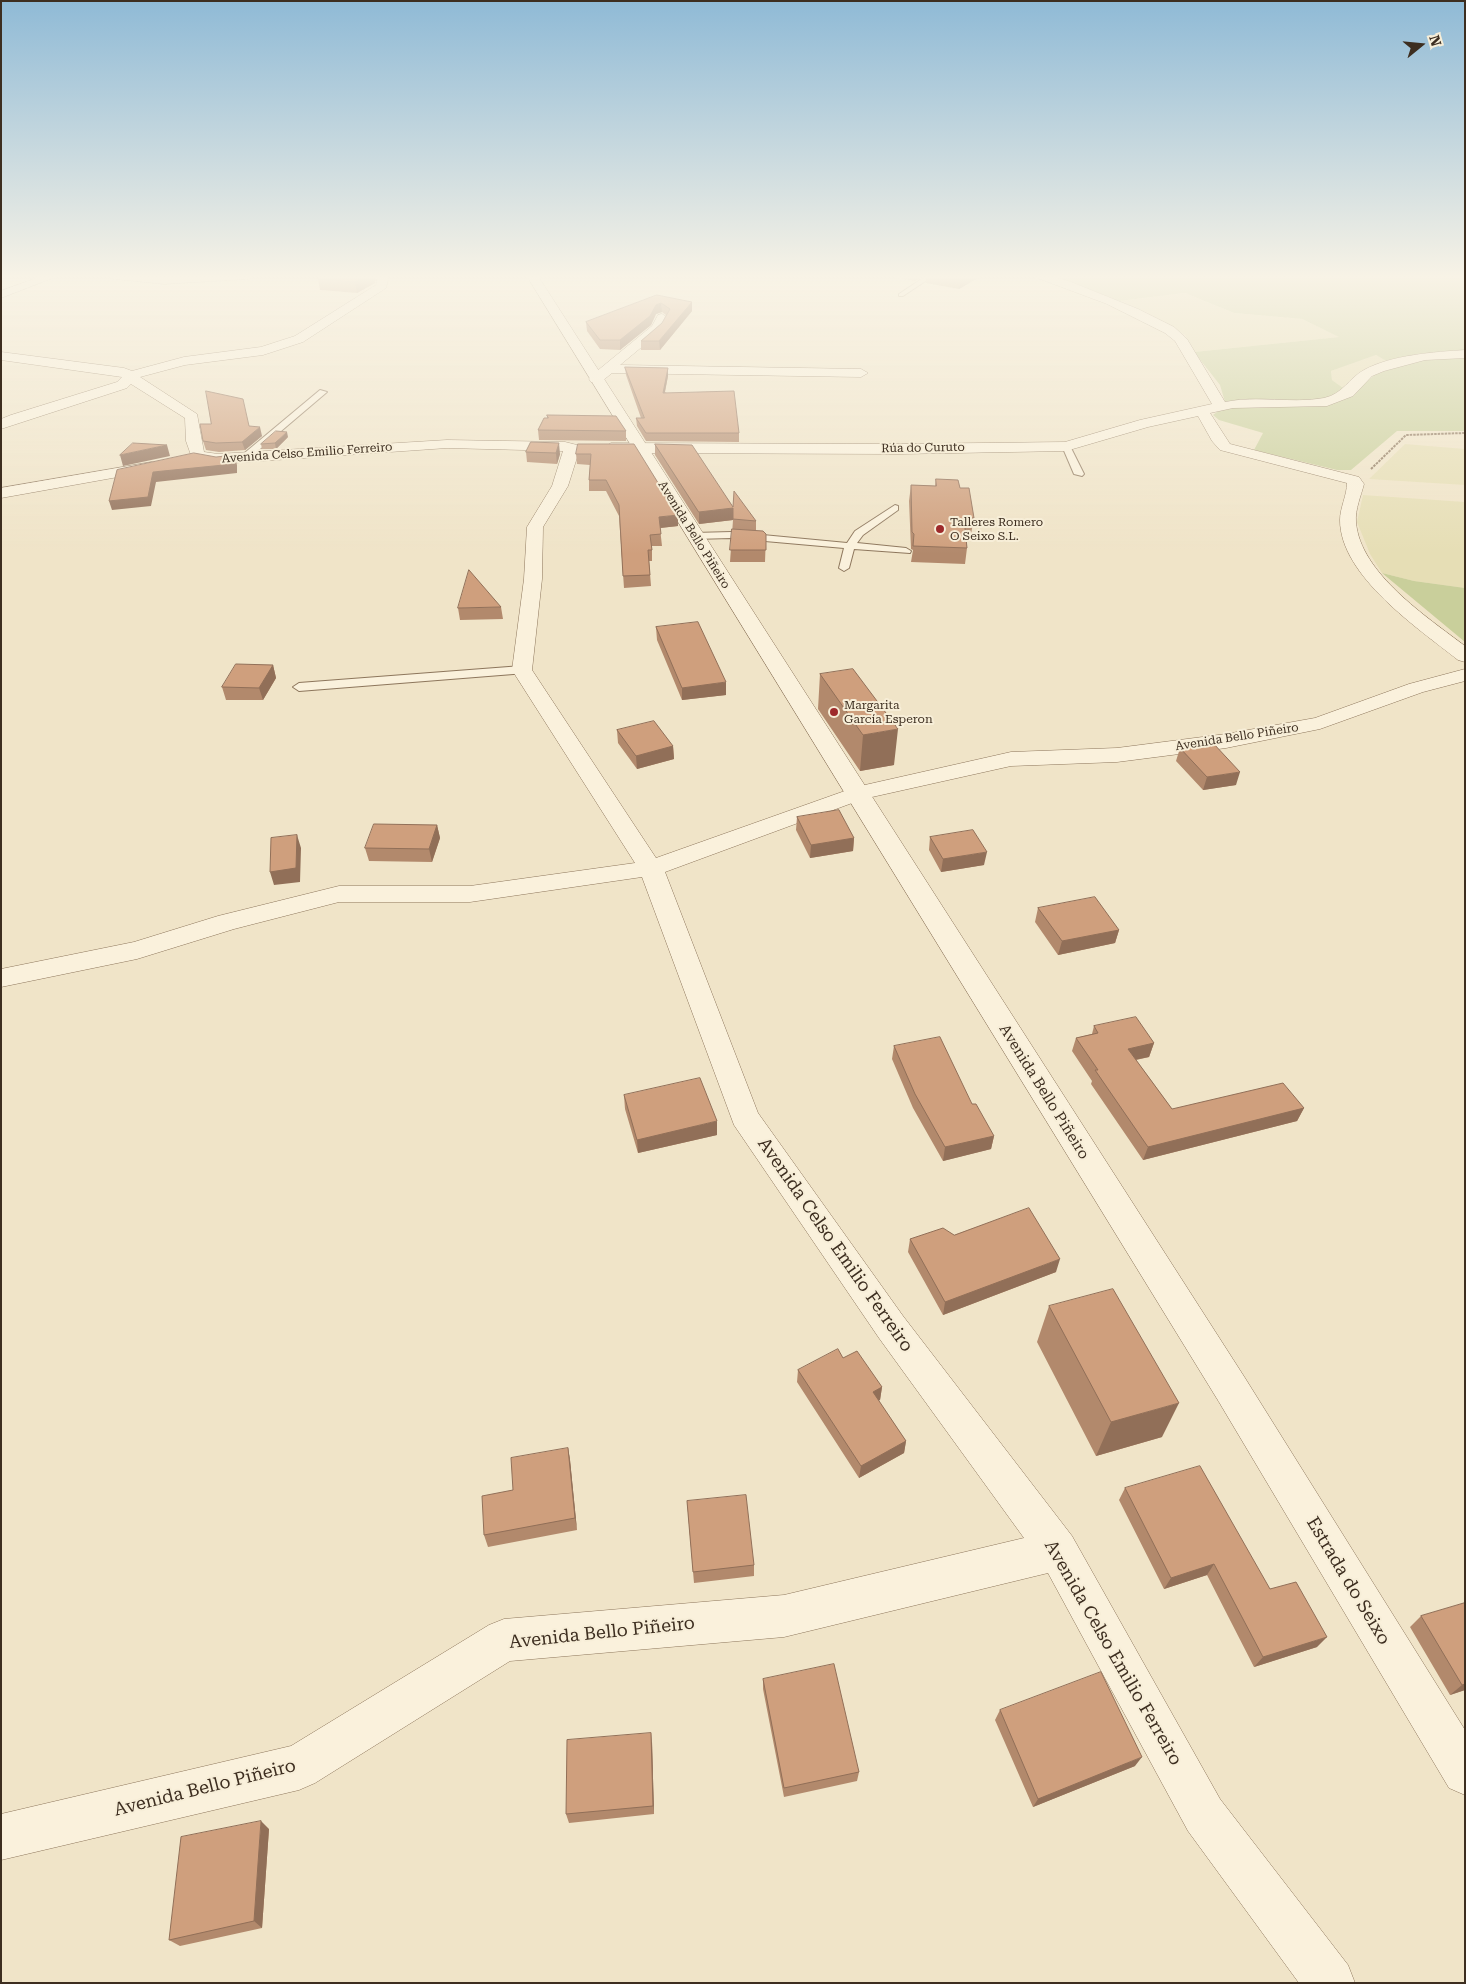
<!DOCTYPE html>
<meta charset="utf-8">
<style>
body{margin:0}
#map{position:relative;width:1466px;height:1984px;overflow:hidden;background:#f0e4c8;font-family:"Roboto Serif",serif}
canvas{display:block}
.frame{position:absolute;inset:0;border:2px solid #3d2e20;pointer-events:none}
.north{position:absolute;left:1396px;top:20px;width:50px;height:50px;-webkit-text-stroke:4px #f7eed8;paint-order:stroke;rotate:73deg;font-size:14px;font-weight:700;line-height:20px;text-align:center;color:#3d2e20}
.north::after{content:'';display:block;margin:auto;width:18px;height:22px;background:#3d2e20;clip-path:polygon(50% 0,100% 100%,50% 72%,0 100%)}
</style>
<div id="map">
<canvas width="1466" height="1984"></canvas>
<div class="frame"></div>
<div class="north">N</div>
</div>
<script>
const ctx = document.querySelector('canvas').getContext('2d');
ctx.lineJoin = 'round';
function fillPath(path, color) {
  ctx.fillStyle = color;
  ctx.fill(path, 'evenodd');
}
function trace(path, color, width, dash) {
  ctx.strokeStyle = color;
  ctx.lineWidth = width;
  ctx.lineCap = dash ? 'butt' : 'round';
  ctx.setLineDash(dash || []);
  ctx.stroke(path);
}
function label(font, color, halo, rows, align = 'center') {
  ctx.font = font + ' "Roboto Serif",serif';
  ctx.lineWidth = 4;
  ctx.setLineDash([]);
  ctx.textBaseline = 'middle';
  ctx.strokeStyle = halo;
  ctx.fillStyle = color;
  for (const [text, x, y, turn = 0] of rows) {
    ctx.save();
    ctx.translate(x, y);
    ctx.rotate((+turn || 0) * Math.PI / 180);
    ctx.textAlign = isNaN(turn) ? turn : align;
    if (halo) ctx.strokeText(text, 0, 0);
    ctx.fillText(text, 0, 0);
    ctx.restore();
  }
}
const farmland = new Path2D(`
 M1185 293 1234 313 1302 319 1340 337 1194 352 1185 335 1148 313 1119 301Z
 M1376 355 1388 362 1346 390 1332 380 1331 371Z
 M1405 444 1465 449V485L1369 479Z
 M1363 495 1465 502V588L1414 581 1382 573 1370 554 1357 522Z`);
const green = new Path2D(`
 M1051 276H1465V351L1417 354 1388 362 1376 355 1331 371 1332 380 1346 390 1322 401 1225 402 1220 385 1194 352 1339 337 1302 319 1234 313 1185 293 1119 301Z
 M1465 356V431H1397L1351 470H1337L1254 450 1263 433 1219 420 1213 415 1221 409 1235 405H1313L1367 381 1377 373 1412 361Z
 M1382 573 1414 581 1465 588V642Z`);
const pathFar1 = new Path2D(`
 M1461 276 1465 277`);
const path = new Path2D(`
 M1371 469 1406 435 1465 433`);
const service = new Path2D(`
 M926 276H933L903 296H899V294Z
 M320 390 327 392 247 460H241V456Z
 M1063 444 1070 446 1084 474 1082 476 1074 474 1062 446Z
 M895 505 898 506V510L863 535 857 543 906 548 911 551 910 553 854 549 849 568 844 571 839 568 844 548 731 538 694 539 689 536 694 533 731 532 847 543 855 531Z
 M522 666 528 670 526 673 299 691 293 687 299 683Z`);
const minor = new Path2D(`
 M108 276H255L249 279 164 284 114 279Z
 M378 276H389L386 288 303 342 263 355 185 365 140 377 197 414 204 452 218 454 447 440 565 442 577 445 580 448 568 486 543 527 542 579 532 670 656 858 856 787 1011 752 1117 748 1226 734 1315 718 1409 684 1465 669V681L1423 692 1320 729 1226 748 1117 762 1011 766 863 799 665 872 758 1113 903 1316 1072 1536 1220 1799 1348 1965 1355 1983H1299L1188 1831 1048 1573 784 1637 510 1661 315 1783 299 1790 1 1860V1814L291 1746 489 1625 504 1619 784 1595 1024 1538 879 1338 734 1125 642 877 470 902H339L234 929 137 959 1 987V969L134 942 218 916 339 886H470L635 863 512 670 524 579 527 527 552 486 563 451 447 448 218 464 192 458 186 441 185 418 131 384 127 388 1 429V419L11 415 117 382 122 377 1 360V352L124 368 132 371 184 357 261 347 295 336 376 285Z
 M1032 276H1051L1071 282 1138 309 1174 327 1187 339 1225 402C1257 395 1292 404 1324 398 1343 394 1349 378 1364 370 1391 355 1435 352 1465 350V358L1425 360 1384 371 1372 376 1353 396 1327 406 1233 408 1210 413 1230 444 1359 477 1364 484C1361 496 1355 509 1356 522 1360 573 1427 617 1465 646V662L1458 660C1419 629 1340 576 1340 520 1340 508 1347 495 1347 483L1220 450 1212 441 1198 416 1148 427 1066 451 899 454 611 453 603 448 611 443 899 444 1065 442 1140 420 1212 404 1175 341 1165 333 1107 304Z
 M662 314 668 318 661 331 620 365 861 369 868 373 861 377 612 373 601 382H591L589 379 591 376 652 326 658 315Z
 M152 462 157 464 160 467 157 470 1 498V488Z`);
const tertiary = new Path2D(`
 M42 276H58L1 298V291Z
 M527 276H538L1245 1378 1465 1730V1795L1449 1788 1219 1402Z`);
const wall = new Path2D(`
 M320 276H376L375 283 357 293 320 290 318 279Z
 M886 276H923L915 281Z
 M926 276H981L959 289 926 283Z
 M657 295 692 302V311L660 350H641V341L662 323 666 315 662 312 656 314 651 325 620 350 600 349 587 331 586 322Z
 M625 367 668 368V376L665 392 739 433V442L646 441 637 426 636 418H641L626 375Z
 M547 415 626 431V441L539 440 538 430 547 418Z
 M211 424 249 426 262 436 245 450 219 452 206 450 203 441Z
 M288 437 276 449H262L261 444Z
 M531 442 560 454 557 464 527 462 526 452Z
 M578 444 678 526 660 528 662 546H652V561H649L651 586 624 588 619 516 606 491H589V480L590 465 577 464 576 454Z
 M655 444 733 507 756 521V531L766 534 765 562H730L733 520 699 524 655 455Z
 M936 479 960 488 974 518 971 534H966L967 548 965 564 911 562 913 550 911 549 909 501 911 485 935 486Z
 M501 607 503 619 460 620 458 608Z
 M656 627 726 695 682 700 657 640Z
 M273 665 276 678 263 700H226L222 687Z
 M820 674 894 765 860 771 818 709Z
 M617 730 673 746 674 759 637 769 618 743Z
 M1180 748 1236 785 1203 790 1176 761Z
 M797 817 854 838 853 851 810 858 796 830Z
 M437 825 440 838 432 862 369 861 365 848Z
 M930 837 984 865 941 872 929 850Z
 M1038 908 1119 930 1115 943 1058 955 1035 922Z
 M1094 1026 1154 1043 1149 1057 1136 1060 1172 1109 1304 1108 1297 1121 1143 1160 1091 1084 1092 1081 1072 1051 1076 1038 1092 1034Z
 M894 1046 994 1136 991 1149 943 1161 913 1108 892 1059Z
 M624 1095 717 1135 638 1153 625 1109Z
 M954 1235 1056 1272 943 1315 908 1252 910 1239Z
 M1049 1306 1162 1437 1096 1456 1037 1342Z
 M843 1358 882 1387 880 1400H878L906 1441 904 1453 859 1478 797 1382 798 1370Z
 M568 1448 570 1460 577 1530 488 1547 484 1535 513 1490Z
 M1125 1488 1270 1589 1317 1647 1254 1667 1207 1575 1164 1589 1119 1500Z
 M687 1501 754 1565V1576L694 1583Z
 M1465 1603V1690L1450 1695 1410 1627 1421 1616Z
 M763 1679 859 1772 857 1781 784 1797 763 1689Z
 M1000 1710 1135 1766 1033 1807 995 1720Z
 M652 1742 654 1814 569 1823 566 1814Z
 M269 1829 262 1928 180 1946 169 1940Z`);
const shadedWall = new Path2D(`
 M366 276H376L375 283 357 293 355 282Z
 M915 276H923L915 281Z
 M967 276H981L959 289 961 280Z
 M692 302V311L660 350 659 341Z
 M661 303 662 312 656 314 651 325 620 350V340L656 305Z
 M668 368V376L663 401V393Z
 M260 427 262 436 245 450 242 442Z
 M287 432 288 437 276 449 275 443Z
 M559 443 560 454 557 464 556 453Z
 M167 445 170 456 123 466 120 455Z
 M234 455 237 465V473L156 482 151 506 112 510 109 501 153 472Z
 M733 508V520L699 524V512Z
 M678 515V526L660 528 659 517Z
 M273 665 276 678 263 700 259 688Z
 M726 682V695L682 700V688Z
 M898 729 894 765 860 771 863 735Z
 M673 746 674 759 637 769 636 756Z
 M1240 772 1236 785 1203 790 1207 777Z
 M437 825 440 838 432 862 429 849Z
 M297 835 301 848 300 882 274 885 270 872Z
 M854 838 853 851 810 858 811 845Z
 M987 852 984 865 941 872 943 859Z
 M1119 930 1115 943 1058 955 1062 941Z
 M1154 1043 1149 1057 1124 1062 1128 1049Z
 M1304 1108 1297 1121 1143 1160 1148 1147Z
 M717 1121V1135L638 1153 637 1140Z
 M994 1136 991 1149 943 1161 945 1147Z
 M1060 1259 1056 1272 943 1315 945 1302Z
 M882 1387 880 1400 871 1405 873 1392Z
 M1179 1403 1162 1437 1096 1456 1111 1422Z
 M906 1441 904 1453 859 1478 861 1466Z
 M568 1448 570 1460 577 1530 575 1518Z
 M1214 1564 1207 1575 1164 1589 1171 1578Z
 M1327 1637 1317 1647 1254 1667 1263 1657Z
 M1465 1684V1690L1450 1695 1462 1685Z
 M651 1733 652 1742 654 1814 653 1806Z
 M1142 1757 1135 1766 1033 1807 1038 1799Z
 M261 1821 269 1829 262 1928 254 1921Z`);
const building = new Path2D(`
 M320 276H366L355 282 318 279Z
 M937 276H967L961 280Z
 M657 295 692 302 659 341H641L662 323 670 309 661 303 656 305 650 316 620 340H600L586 322Z
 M625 367 668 368 663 393 734 391 739 433H646L636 418H644Z
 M206 391 243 399 249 426 260 427 242 442 216 443 203 441 200 424H211Z
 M547 415 616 416 626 431 538 430 544 418H548Z
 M276 431 287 432 275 443 261 444Z
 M531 442 559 443 556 453 526 452Z
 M133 443 167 445 120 455Z
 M578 444H634L678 515 659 517 661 534 650 535 652 550H648L650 575 623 576 619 505 606 480H589L591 454H576Z
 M655 444 692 445 733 507 734 491 756 521 733 519V508L699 512Z
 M194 453 216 457 234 455V464L153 472 148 497 109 501 117 470Z
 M936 479 958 480 960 488H969L974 518H964L967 548 913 546 914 534 912 532 911 485 936 486Z
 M732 529 763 531 766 534V550H730Z
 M469 570 501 607 458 608Z
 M698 622 726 682 682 688 656 627Z
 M236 664 273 665 259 688 222 687Z
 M853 669 898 729 863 735 820 674Z
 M654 721 673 746 636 756 617 730Z
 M1213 743 1240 772 1207 777 1180 748Z
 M839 810 854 838 811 845 797 817Z
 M374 824 437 825 429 849 365 848Z
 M973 830 987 852 943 859 930 837Z
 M297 835 296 868 270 872 271 838Z
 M1095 897 1119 930 1062 941 1038 908Z
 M1136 1017 1154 1043 1128 1049 1172 1109 1283 1083 1304 1108 1148 1147 1095 1070H1098L1076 1038 1098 1033 1094 1026Z
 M940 1037 972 1104H976L994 1136 945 1147 915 1094 894 1046Z
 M700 1078 717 1121 637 1140 624 1095Z
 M1029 1208 1060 1259 945 1302 910 1239 943 1228 954 1235Z
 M1113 1289 1179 1403 1111 1422 1049 1306Z
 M838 1349 843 1358 857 1351 882 1387 873 1392 906 1441 861 1466 798 1370Z
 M568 1448 575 1518 484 1535 482 1496 513 1490 511 1458Z
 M1200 1466 1270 1589 1296 1582 1327 1637 1263 1657 1214 1564 1171 1578 1125 1488Z
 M746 1495 754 1565 693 1572 687 1501Z
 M1465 1603V1684L1462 1685 1421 1616Z
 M834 1664 859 1772 784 1788 763 1679Z
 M1101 1672 1142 1757 1038 1799 1000 1710Z
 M651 1733 653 1806 566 1814 567 1740Z
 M261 1821 254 1921 169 1940 181 1837Z`);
const markers = [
 [940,529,5,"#9e2a2b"],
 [834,712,5,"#9e2a2b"]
];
const farStreetnames = [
 ["Rúa do Curuto",923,448,-1],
 ["Avenida Celso Emilio Ferreiro",307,453,-4],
 ["Avenida Bello Piñeiro",694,535,58],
 ["Avenida Bello Piñeiro",1237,737,-9]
];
const farPoinames = [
 ["Talleres Romero",950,522],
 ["O Seixo S.L.",950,536],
 ["Margarita",844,705],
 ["García Esperon",844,719]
];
const streetNames = [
 ["Avenida Bello Piñeiro",1044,1092,58]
];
const nearStreetnames = [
 ["Avenida Celso Emilio Ferreiro",835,1245,55],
 ["Estrada do Seixo",1348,1581,59],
 ["Avenida Bello Piñeiro",602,1633,-6],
 ["Avenida Celso Emilio Ferreiro",1113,1653,60],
 ["Avenida Bello Piñeiro",205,1788,-14]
];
fillPath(farmland, '#e6deb5');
fillPath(green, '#c9cf9b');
trace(service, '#8d765c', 2);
trace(minor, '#8d765c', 1);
trace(tertiary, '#8d765c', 1);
trace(pathFar1, '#8d765c', 1, [2, 1]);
trace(path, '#8d765c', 2, [2.5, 1]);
fillPath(service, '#faf1dc');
fillPath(minor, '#faf1dc');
fillPath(tertiary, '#faf1dc');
fillPath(wall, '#b2896c');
fillPath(shadedWall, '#916f58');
fillPath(building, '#cf9f7d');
trace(building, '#916f58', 1);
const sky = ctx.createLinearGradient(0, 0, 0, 554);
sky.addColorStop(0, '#8fbad6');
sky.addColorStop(0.5, '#f8f3e6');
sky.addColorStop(1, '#f8f3e600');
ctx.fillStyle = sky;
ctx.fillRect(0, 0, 1466, 554);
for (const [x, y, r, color] of markers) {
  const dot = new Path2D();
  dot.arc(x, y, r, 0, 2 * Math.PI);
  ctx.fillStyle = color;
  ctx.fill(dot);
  trace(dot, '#f7eed8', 2);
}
label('12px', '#3d2e20', '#f7eed8', farStreetnames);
label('12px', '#3d2e20', '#f7eed8', farPoinames, 'left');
label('15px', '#3d2e20', '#f7eed8', streetNames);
label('18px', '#3d2e20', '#f7eed8', nearStreetnames);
</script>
